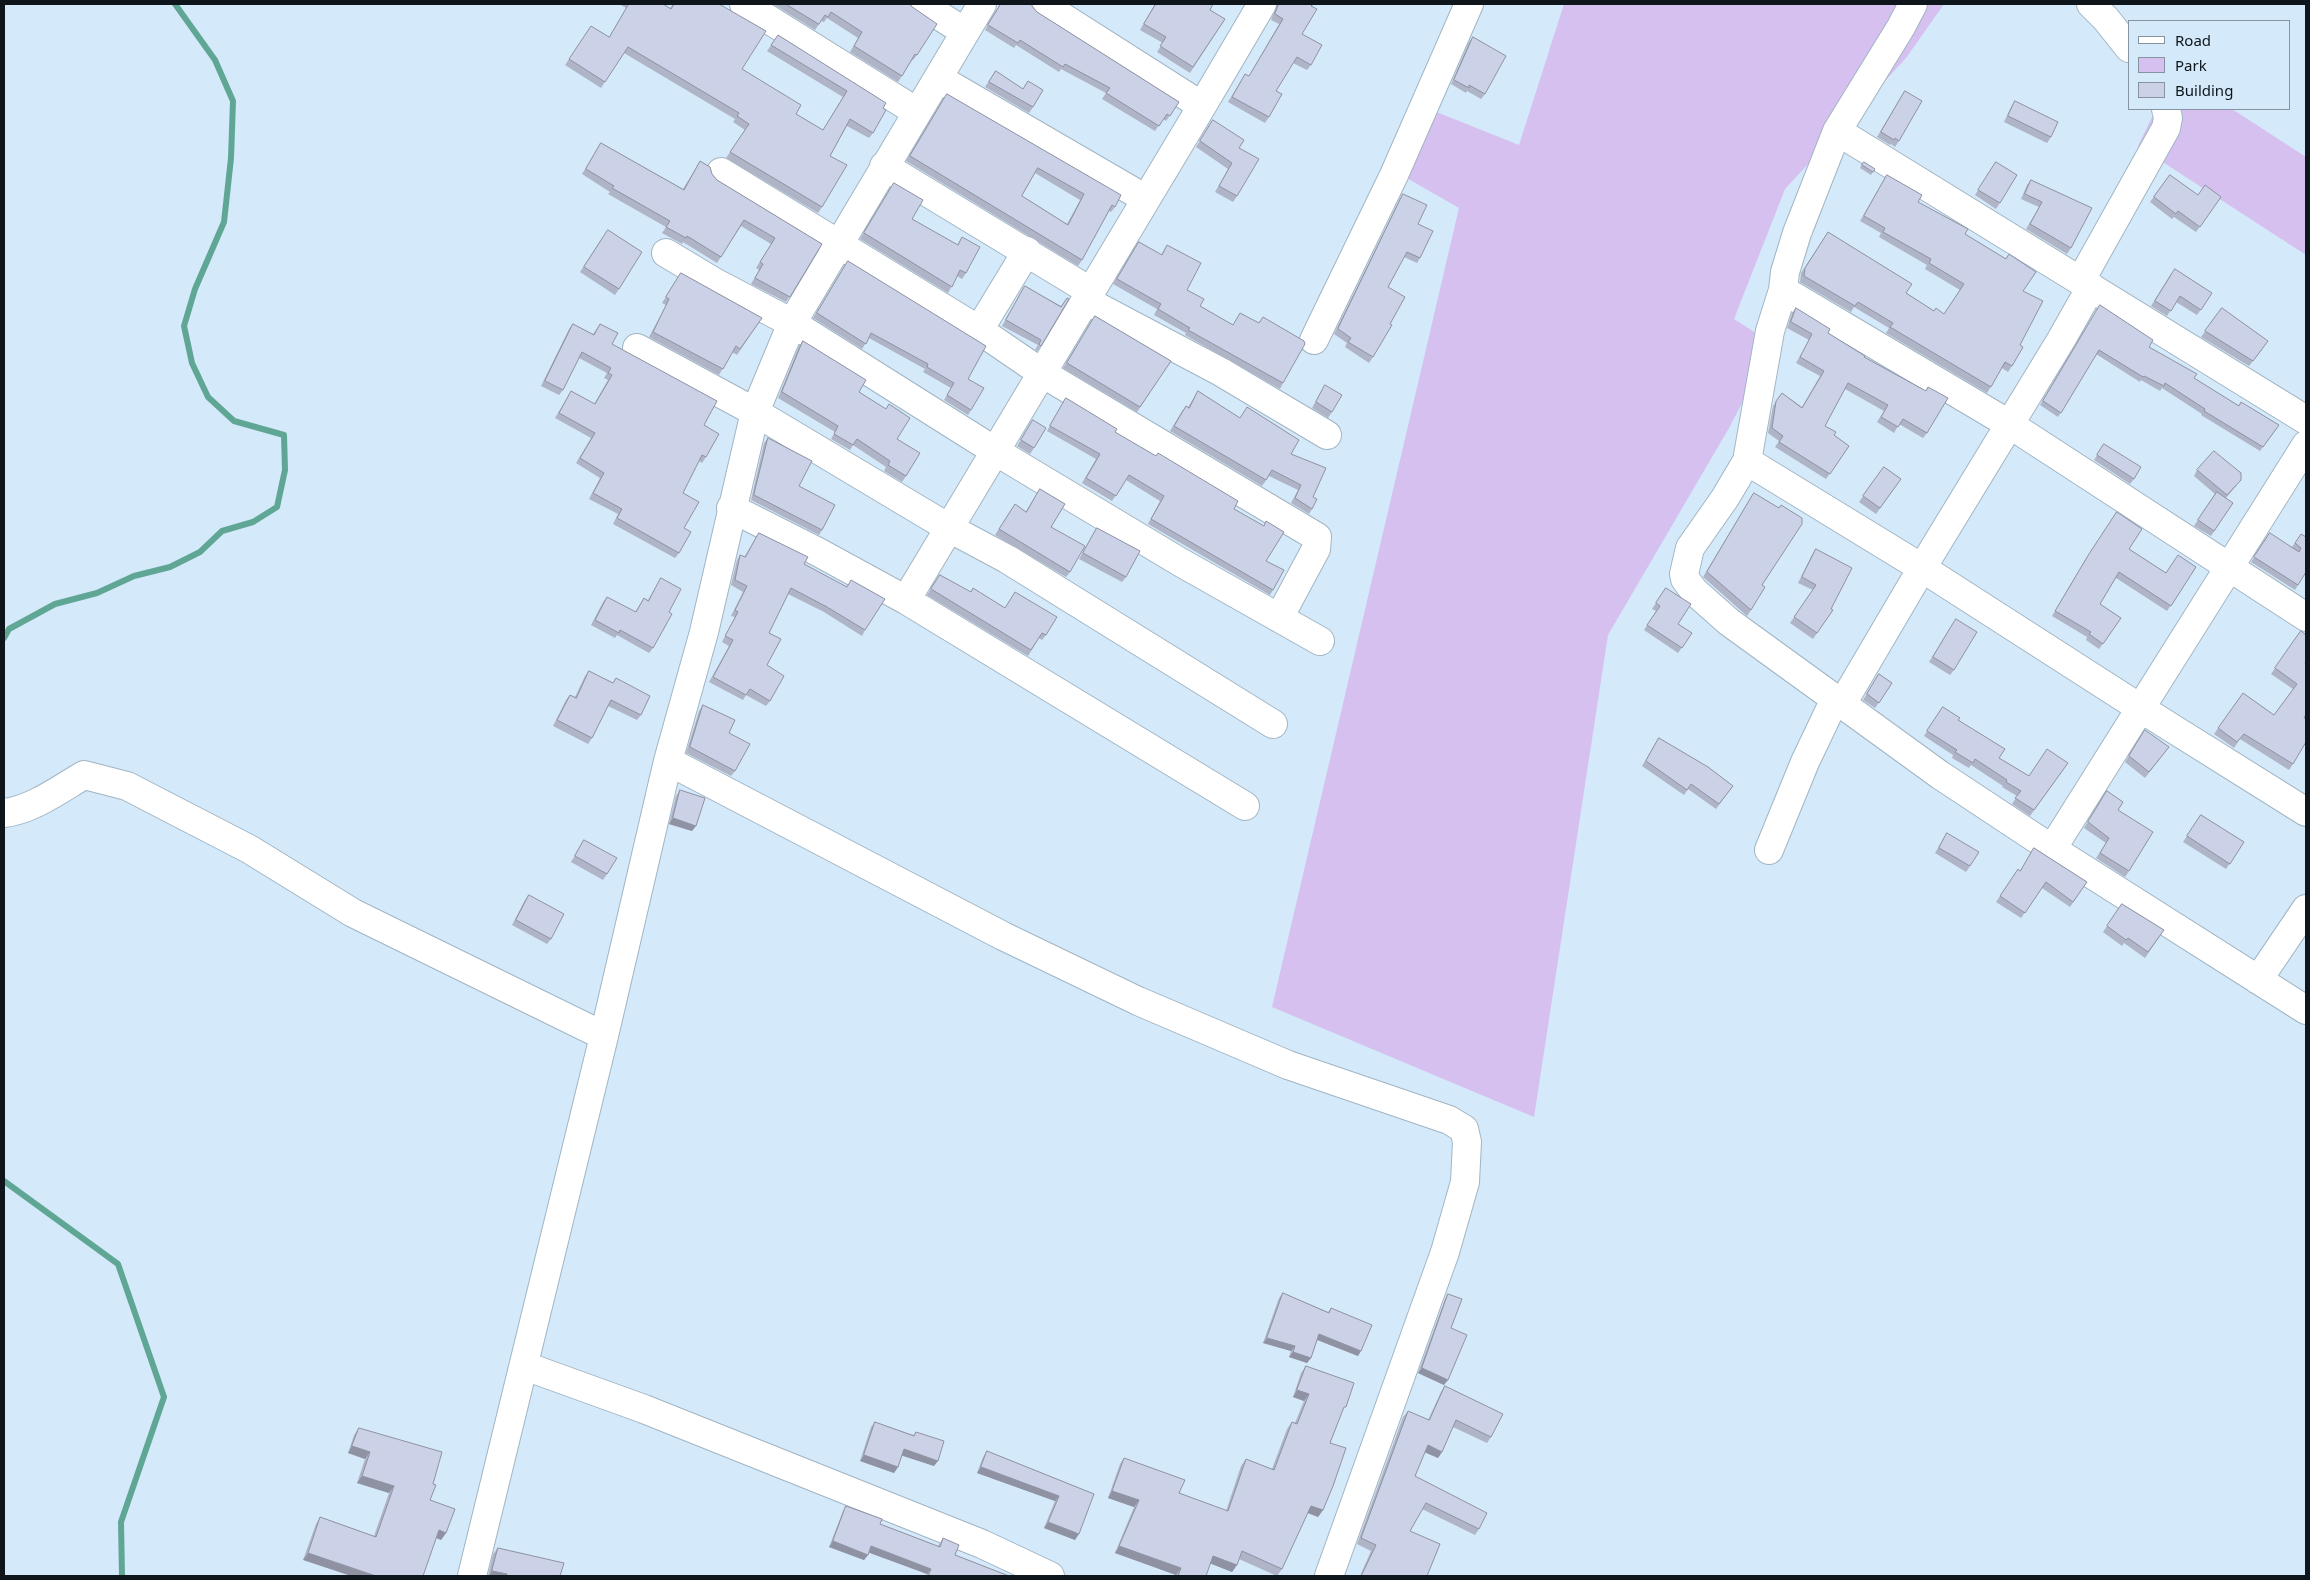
<!DOCTYPE html>
<style>
body{margin:0}
#map{position:relative;width:2310px;height:1580px;overflow:hidden;background:#d4e9f9;font-family:"Noto Sans",sans-serif}
canvas{display:block}
.frame{position:absolute;inset:0;border:5px solid #0e151b;pointer-events:none}
.legend{position:absolute;left:2128px;top:20px;width:162px;height:90px;box-sizing:border-box;background:#d4e9f9;border:1px solid #8594a0;margin:0;padding:6px 9px;list-style:none;font-size:15px;color:#0e151b}
.legend li{display:flex;align-items:center;gap:10px;height:25px}
.legend b{width:25px;border:1px solid #8594a0}
</style>
<div id="map">
<canvas width="2310" height="1580"></canvas>
<div class="frame"></div>
<ul class="legend">
<li><b style="height:6px;background:#fff"></b>Road</li>
<li><b style="height:14px;background:#d5c0ef"></b>Park</li>
<li><b style="height:14px;background:#cbd1e7"></b>Building</li>
</ul>
</div>
<script>
const ctx = document.querySelector('canvas').getContext('2d');
ctx.lineJoin = 'round';
function fillPath(path, color) {
  ctx.fillStyle = color;
  ctx.fill(path, 'evenodd');
}
function trace(path, color, width, dash) {
  ctx.strokeStyle = color;
  ctx.lineWidth = width;
  ctx.lineCap = dash ? 'butt' : 'round';
  ctx.setLineDash(dash || []);
  ctx.stroke(path);
}
const green = new Path2D(`
 M1564 4H1944L1906 58 1785 189 1734 319 1773 344 1729 428 1608 635 1534 1117 1272 1007 1459 208 1405 177 1434 111 1519 145Z
 M2156 109H2232L2306 157V255L2138 146Z`);
const stream = new Path2D(`
 M4 638 9 629 55 604 97 593 134 576 170 567 200 552 222 531 253 522 277 507 285 470 284 435 234 421 208 397 192 363 184 326 195 289 224 222 231 158 233 101 215 60 175 4
 M4 1181 118 1264 164 1397 121 1522 122 1576`);
const minor = new Path2D(`
 M744 4 917 112
 M921 4 965 32
 M1042 4 1202 106
 M1913 4 1901 27 1837 131 1797 233 1785 272 1783 290 1770 331 1747 461 1922 568 2140 708 2306 812
 M2091 4 2106 19 2129 48
 M938 78 1146 199
 M1837 131 2306 420
 M884 166 1090 291
 M721 172 979 330 1042 373 1317 537 1316 549 1279 618
 M666 253 716 283 792 323 995 451 1180 562 1320 641
 M2081 280 2166 128 2168 118 2166 109
 M1783 290 2009 424 2306 617
 M1085 300 1221 372 1327 435
 M979 330 1027 251
 M1314 340 1394 175 1469 4
 M637 348 755 412 949 528 1007 559 1273 724
 M1747 461 1725 498 1690 548 1684 574 1685 579 1694 591 1729 622 1940 775 2052 849 2306 1010
 M731 508 818 552 906 600 1245 806
 M906 600 1202 106 1262 4
 M1842 704 1922 568 2061 340 2091 287
 M668 761 1003 936 1138 1001 1288 1065 1449 1120 1464 1129 1467 1142 1465 1182 1445 1252 1329 1576
 M4 813C32 810 60 789 84 775L127 786 249 849 353 913 604 1036
 M2052 849 2306 445
 M1769 850 1805 762 1835 699
 M2258 980 2306 909
 M525 1366 644 1409 982 1544 1050 1576
 M472 1576 604 1036 668 761 704 632 755 412 792 323 982 4`);
const wall = new Path2D(`
 M619 4H663L670 8 673 4H719L742 69 796 114 823 130 843 97 767 51 778 35 883 108 873 133 869 138 847 126 830 156 822 207 818 213 726 158 745 130 733 122 735 119 624 53 601 88 565 65 591 26 609 37 626 8Z
 M773 4H911L917 55 913 60H912L898 82 850 52 858 38 827 18 824 22 821 21 815 30Z
 M1000 4H1032V6L1037 12 1179 102 1166 121 1163 119 1155 131 1102 99 1106 93 1061 69 1059 72 1016 45 1014 48 985 30Z
 M1155 4H1213L1210 10 1225 19 1190 73 1157 52 1163 43 1140 30Z
 M1277 4H1313L1302 34 1311 65 1307 70 1293 63 1276 91 1269 117 1265 123 1228 102 1245 74 1249 76 1279 24 1271 20Z
 M1473 37 1485 94 1481 99 1467 91 1466 93 1451 84 1469 42Z
 M996 71 1023 89 1028 81 1033 107 1029 113 985 87Z
 M1905 91 1899 141 1895 147 1891 144 1890 145 1877 137Z
 M947 94 1115 207 1111 212 1109 211 1082 260 1078 266 906 161ZM1035 173 1080 200 1067 224 1022 196Z
 M2015 101 2051 137 2047 143 2004 122 2011 107Z
 M1213 120 1239 148 1237 196 1233 202 1215 192 1228 169 1196 147Z
 M601 143 683 189 700 161 717 180 822 244 786 302 751 284 759 270 756 268 771 244 741 226 717 263 683 242 682 244 662 233 666 227 608 194 610 192 582 174Z
 M1996 162 2017 175 1996 209 1975 195Z
 M1862 164 1875 169 1871 175 1860 168Z
 M1887 175 1918 202 1965 234 2023 291 2020 345 2012 366 2008 372 2002 368 1987 393 1886 333 1889 328 1854 307 1851 312 1800 282 1801 273 1828 232 1906 293 1934 311 1944 314 1960 290 1925 269 1927 265 1879 237 1881 233 1860 221Z
 M2170 175 2198 195 2221 197 2196 232 2174 217 2172 219 2150 202Z
 M2031 180 2071 248 2067 254 2026 229 2039 207 2021 199 2027 185Z
 M894 183 912 219 957 245 962 237 966 273 962 279 957 276 948 293 860 239Z
 M1403 194 1418 224 1420 258 1417 263 1404 257 1388 287 1390 324 1373 357 1369 363 1345 347 1347 343 1334 334 1400 199Z
 M604 236 619 289 615 295 580 272Z
 M1139 242 1161 255 1167 245 1187 290 1200 306 1233 325 1240 313 1259 323 1263 317 1283 383 1280 389 1185 335 1186 333 1154 315 1157 309 1113 284Z
 M848 261 968 379 971 410 968 415 944 400 951 388 923 372 925 369 869 338 862 349 813 318Z
 M681 273 762 318 737 355 732 352 719 375 649 337 666 305 662 303Z
 M2171 274 2212 293 2197 315 2176 302 2167 316 2151 306Z
 M1025 286 1061 306 1067 298 1041 346 1037 351 1035 350 1038 345 1002 326Z
 M2100 305 2149 347 2194 378 2239 406 2279 425 2260 451 2201 415 2202 414 2162 388 2160 391 2141 380 2140 382 2096 354 2058 417 2040 405Z
 M1796 308 1828 333 1864 357 1925 391 1928 387 1927 433 1923 438 1899 424 1894 433 1877 422 1884 411 1845 389 1825 426 1834 435 1849 446 1826 479 1775 447 1779 441 1768 433 1773 406 1782 393 1802 407 1820 376 1796 363 1809 340 1787 328 1792 313Z
 M2222 308 2264 347 2249 366 2201 337Z
 M1095 316 1171 361 1137 412 1063 368Z
 M573 324 593 334 600 324 612 344 704 425 706 457 702 463 699 461 683 493 684 528 679 553 675 558 613 524 618 514 589 499 600 478 576 463 591 438 555 418 571 391 594 404 608 380 604 378 607 373 579 358 563 390 559 395 541 386 569 329Z
 M803 341 859 392 897 439 906 476 902 482 884 471 886 467 853 445 850 450 831 439 835 432 778 398 799 346Z
 M1325 385 1332 412 1328 418 1312 408Z
 M1198 391 1291 454 1313 497 1312 509 1309 514 1291 503 1298 490 1269 476 1262 486 1170 431 1182 411 1186 406 1188 407Z
 M1066 398 1115 432 1234 509 1266 561 1273 590 1270 595 1148 524 1160 501 1126 480 1112 501 1082 483 1096 459 1047 431Z
 M1033 420 1034 448 1030 454 1017 446Z
 M768 438 799 486 822 530 819 535 751 500 764 443Z
 M2104 444 2134 479 2130 484 2094 460Z
 M1884 467 1901 479 1876 514 1859 502Z
 M2197 470 2237 485 2226 498 2233 503 2211 536 2194 526 2215 494 2194 476Z
 M1040 489 1051 527 1070 572 1066 577 995 535 1011 510 1026 511Z
 M1754 493 1751 610 1747 616 1703 577Z
 M2117 512 2129 549 2166 573 2196 567 2167 611 2116 578 2100 604 2121 618 2099 649 2086 640 2087 637 2052 616 2085 560Z
 M1097 528 1126 577 1122 582 1079 559Z
 M759 533 804 564 865 630 862 636 824 612 788 594 769 633 767 665 770 701 766 706 746 695 743 700 709 682 729 646 722 642 735 617 731 616 743 592 731 585 737 560 740 555 744 557Z
 M2301 534 2306 537 2298 585 2295 590 2251 562 2266 538 2292 547Z
 M1816 549 1831 609 1833 610 1813 639 1790 623 1813 590 1798 583 1812 555Z
 M940 575 970 592 1005 608 1015 592 1046 635 1042 640 1039 638 1028 656 927 595Z
 M661 578 669 612 653 648 649 653 617 635 615 638 591 625 603 602 607 597 635 612 644 598 648 600Z
 M1666 588 1678 624 1692 633 1678 653 1644 630 1656 611 1652 609Z
 M1956 619 1954 670 1950 675 1929 662Z
 M2301 631 2305 664 2304 718 2293 764 2289 770 2240 739 2234 748 2214 734 2243 693 2274 715 2293 689 2271 674Z
 M589 671 613 683 616 678 641 715 637 720 608 706 592 738 588 744 553 726 566 700 570 695 575 697 585 676Z
 M1879 674 1892 683 1875 708 1863 700Z
 M703 705 729 733 735 771 731 776 686 753 699 711Z
 M1943 707 1958 720 1999 758 2029 776 2068 763 2030 816 2012 804 2017 796 2002 787 2003 786 1971 765 1969 768 1952 758 1953 755 1924 736Z
 M2142 736 2169 747 2145 778 2125 762Z
 M1659 738 1733 786 1716 809 1688 789 1684 795 1642 766Z
 M680 790 692 831 669 824 676 796Z
 M2103 797 2118 810 2129 871 2125 877 2096 858 2106 843 2084 828Z
 M2201 815 2244 842 2226 869 2183 842Z
 M1947 833 1970 866 1966 872 1935 853Z
 M584 840 607 874 603 880 571 862Z
 M2034 848 2087 882 2070 907 2042 888 2021 918 1996 902 2018 869 2020 871Z
 M529 895 551 939 547 944 512 925 525 900Z
 M2122 904 2164 930 2145 958 2124 943 2122 946 2103 932Z
 M1283 1293 1328 1312 1331 1308 1358 1356 1317 1340 1311 1358 1307 1363 1289 1357 1291 1351 1263 1343 1279 1298Z
 M1448 1294 1451 1328 1444 1385 1418 1373 1445 1299Z
 M1306 1366 1341 1414 1330 1443 1323 1510 1318 1517 1307 1513 1282 1569 1277 1576 1239 1559 1237 1565 1232 1572 1210 1563 1206 1576H1176V1575L1115 1553 1134 1507 1108 1498 1120 1464 1124 1458 1179 1493 1226 1511 1241 1466 1246 1459 1272 1469 1287 1429 1292 1422 1295 1423 1304 1401 1293 1397 1301 1373Z
 M1445 1386 1491 1437 1487 1443 1453 1427 1442 1452 1438 1458 1425 1452 1415 1476 1479 1529 1475 1535 1422 1509 1410 1531 1427 1576H1360L1371 1551 1357 1544 1403 1417 1408 1411 1428 1420 1441 1392Z
 M875 1422 913 1435 916 1432 934 1466 902 1455 898 1467 894 1473 860 1461 871 1427Z
 M359 1428 433 1484 430 1500 446 1533 441 1540 436 1538 303 1560 316 1524 320 1517 374 1536 389 1493 357 1483 365 1459 348 1453 354 1435Z
 M987 1451 1094 1494 1075 1540 1044 1528 1055 1501 977 1473 983 1457Z
 M846 1506 880 1524 938 1546 943 1538 955 1555 1009 1576H926L927 1574 869 1552 864 1560 829 1547 843 1511Z
 M498 1548 560 1576H488L493 1554Z`);
const shadedWall = new Path2D(`
 M673 818 696 826 692 831 669 824Z
 M1319 1334 1361 1351 1358 1356 1315 1339Z
 M1267 1338 1295 1346 1291 1351 1263 1343Z
 M1293 1352 1311 1358 1307 1363 1289 1357Z
 M1422 1368 1448 1380 1444 1385 1418 1373Z
 M1297 1390 1309 1394 1304 1401 1293 1397Z
 M1428 1445 1442 1452 1438 1458 1424 1452Z
 M352 1446 370 1452 365 1459 348 1453Z
 M904 1449 938 1461 934 1466 900 1455Z
 M864 1455 898 1467 894 1473 860 1461Z
 M981 1467 1059 1496 1055 1501 977 1473Z
 M362 1476 394 1486 389 1493 357 1483Z
 M1112 1491 1139 1500 1134 1507 1108 1498Z
 M1311 1506 1323 1510 1318 1517 1306 1512Z
 M1048 1522 1079 1534 1075 1540 1044 1528Z
 M439 1530 446 1533 441 1540 434 1537Z
 M833 1541 868 1555 864 1560 829 1547Z
 M871 1546 931 1569 927 1574 867 1552Z
 M1119 1546 1181 1568 1176 1575 1115 1553Z
 M308 1553 376 1576H351L303 1560Z
 M1213 1556 1237 1565 1232 1572 1209 1563Z
 M492 1571 507 1574 506 1576H489Z`);
const building = new Path2D(`
 M629 4H663L671 9 674 4H719L766 31 742 69 801 105 796 114 823 130 847 91 771 45 778 35 886 103 883 108 886 110 873 133 850 119 830 156 847 165 822 207 730 152 749 124 737 116 739 113 628 47 605 82 569 59 591 26 609 37Z
 M786 4H911V6L937 24 917 55 915 54 902 76 854 46 862 32 831 12 828 17 825 15 819 24Z
 M1001 4H1032V6L1037 12 1179 102 1170 116 1167 114 1159 126 1106 93 1110 88 1065 64 1063 67 1020 40 1018 43 988 25Z
 M1156 4H1213L1210 10 1225 19 1193 67 1160 46 1166 37 1144 24Z
 M1279 4H1313L1311 6 1317 9 1302 34 1322 45 1311 65 1297 57 1276 91 1282 94 1269 117 1232 97 1245 74 1249 76 1283 19 1275 14Z
 M1473 37 1506 56 1485 94 1469 85V88L1454 80Z
 M996 71 1023 89 1028 81 1043 90 1033 107 989 82Z
 M1905 91 1922 101 1899 141 1895 138 1894 140 1881 132Z
 M947 94 1121 195 1115 207 1112 205 1082 260 910 156ZM1038 168 1084 194 1068 225 1022 196Z
 M2015 101 2058 122 2051 137 2008 116Z
 M1213 120 1244 140 1239 148 1259 159 1237 196 1219 186 1232 163 1200 141Z
 M601 143 684 190 700 161 710 167 712 174 717 180 822 244 790 297 755 278 763 264 760 262 775 238 744 220 721 257 687 236 686 238 666 227 670 221 612 188 614 186 586 169Z
 M1864 162 1875 169 1873 172 1862 165Z
 M1996 162 2017 175 2000 203 1978 190Z
 M1887 175 1922 195 1918 202 1968 229 1965 234 2006 259 2009 254 2036 272 2023 291 2043 301 2020 345 2023 347 2012 366 2005 362 1991 387 1890 327 1893 323 1858 302 1855 306 1804 276 1805 268 1828 232 1912 284 1906 293 1934 311 1936 308 1944 314 1964 284 1929 263 1931 259 1883 232 1885 228 1864 216Z
 M2170 175 2198 195 2205 185 2221 197 2200 227 2178 211 2176 214 2154 197Z
 M2031 180 2092 208 2071 248 2030 224 2042 202 2025 194Z
 M894 183 923 200 912 219 958 245 962 237 980 247 966 273 960 270 952 287 864 233Z
 M1403 194 1427 205 1418 224 1433 231 1420 258 1407 252 1388 287 1405 297 1390 324 1392 325 1373 357 1348 342 1351 338 1338 329Z
 M608 230 642 252 619 289 584 267Z
 M1139 242 1162 255 1167 245 1201 263 1187 290 1204 299 1200 306 1233 325 1240 313 1259 323 1263 317 1304 341 1305 344 1283 383 1188 330 1190 328 1158 309 1161 304 1117 279Z
 M848 261 986 346 968 379 984 388 971 410 947 395 954 383 927 367 928 364 871 333 866 344 817 313Z
 M2175 269 2212 293 2201 310 2180 296 2171 311 2155 301Z
 M681 273 762 318 740 349 736 346 723 369 653 332 669 299 666 297Z
 M1025 286 1061 307 1067 298 1069 299 1041 346 1039 344 1041 340 1006 320Z
 M2100 305 2153 340 2149 347 2197 374 2194 378 2239 406 2241 402 2279 425 2263 447 2204 411 2205 409 2165 383 2164 386 2144 376 2143 377 2099 350 2061 413 2043 401Z
 M1796 308 1830 329 1828 333 1865 356 1864 357 1926 391 1928 387 1948 398 1927 433 1903 419 1898 427 1881 417 1888 405 1848 383 1825 426 1836 432 1834 435 1849 446 1830 474 1779 442 1783 436 1772 428 1776 401 1782 393 1802 408 1824 371 1800 357 1812 334 1791 322Z
 M2222 308 2268 341 2253 361 2205 331Z
 M1095 316 1171 361 1140 407 1067 363Z
 M573 324 594 335 600 324 618 333 612 344 717 401 704 425 719 434 706 457 702 455 683 493 699 502 684 528 691 532 679 553 617 518 622 509 593 493 604 473 580 458 595 433 559 413 571 391 595 404 612 375 608 373 611 368 582 352 563 390 545 381Z
 M803 341 866 380 859 392 886 409 889 404 910 418 897 439 920 453 906 476 888 465 890 461 857 439 853 445 834 434 838 426 782 392Z
 M1325 385 1342 395 1332 412 1316 402Z
 M1198 391 1240 418 1247 407 1299 440 1291 454 1326 468 1313 497 1317 499 1312 509 1295 498 1301 485 1272 470 1266 480 1174 426 1186 406 1189 408Z
 M1066 398 1117 429 1115 432 1156 456 1158 453 1238 501 1234 509 1264 526 1266 521 1284 532 1266 561 1284 570 1273 590 1151 519 1164 496 1129 475 1116 496 1086 478 1100 454 1050 426Z
 M1033 420 1046 428 1034 448 1021 440Z
 M768 438 812 461 799 486 835 505 822 530 754 495Z
 M2104 444 2141 467 2134 479 2097 455Z
 M2214 451 2241 473V480L2227 495 2197 470Z
 M1884 467 1901 479 1880 508 1863 496Z
 M1040 489 1065 504 1051 527 1085 546 1070 572 999 529 1015 504 1026 512Z
 M2217 492 2233 503 2214 531 2198 520Z
 M1754 493 1779 508 1781 505 1802 518V524L1762 585 1765 587 1751 610 1707 572Z
 M2117 512 2142 529 2129 549 2166 573 2178 555 2196 567 2171 606 2119 572 2100 604 2121 618 2103 644 2089 634 2091 632 2055 611 2089 554Z
 M1097 528 1140 551 1126 577 1083 553Z
 M759 533 808 557 804 564 847 587 851 580 885 599 865 630 827 607 791 588 769 633 781 639 767 665 784 676 770 701 750 689 746 695 713 677 733 640 725 636 738 612 735 610 747 586 735 580 740 555 745 557Z
 M2270 533 2299 552 2301 548 2295 543 2301 534 2306 537V572L2298 585 2254 557Z
 M1816 549 1852 568 1831 609 1833 610 1817 633 1794 617 1816 585 1802 577Z
 M940 575 971 592 973 588 1005 608 1015 592 1057 617 1046 635 1042 633 1031 650 931 589Z
 M661 578 681 589 669 612 672 614 653 648 620 630 619 633 595 620 607 597 636 612 644 598 648 601Z
 M1666 588 1691 604 1678 624 1692 633 1682 648 1647 625 1660 606 1656 603Z
 M1956 619 1977 632 1954 670 1933 657Z
 M2301 631 2306 635V662L2305 664H2306V714L2304 718 2306 719V742L2293 764 2244 734 2237 742 2218 728 2243 693 2274 715 2297 684 2275 668Z
 M589 671 613 683 616 678 650 696 641 715 611 700 592 738 557 720 570 695 576 698Z
 M1879 674 1892 683 1879 703 1867 694Z
 M703 705 735 720 729 733 750 744 735 771 690 747Z
 M1943 707 1960 718 1958 720 2005 749 1999 758 2029 776 2047 749 2068 763 2034 810 2015 798 2021 791 2006 782 2007 780 1975 759 1973 763 1955 752 1957 750 1927 731Z
 M2145 730 2169 747 2149 772 2129 756Z
 M1659 738 1708 767 1733 786 1719 804 1691 784 1687 790 1646 761Z
 M680 790 705 798 696 826 673 818Z
 M2107 791 2123 802 2118 810 2153 832 2129 871 2100 853 2109 838 2088 822Z
 M2201 815 2244 842 2230 864 2187 836Z
 M1947 833 1979 852 1970 866 1939 848Z
 M584 840 617 858 607 874 575 856Z
 M2034 848 2087 882 2073 902 2046 882 2025 913 2000 896 2018 869 2020 871Z
 M529 895 564 914 551 939 516 920Z
 M2122 904 2164 930 2148 952 2128 938 2126 940 2107 926Z
 M1283 1293 1329 1313 1331 1308 1372 1325 1361 1351 1319 1334 1311 1358 1293 1352 1295 1346 1267 1338Z
 M1448 1294 1462 1299 1451 1328 1467 1335 1448 1380 1422 1368Z
 M1306 1366 1354 1383 1346 1407H1344L1330 1443 1346 1448 1333 1486 1323 1510 1311 1506 1282 1569 1242 1551 1237 1565 1213 1556 1206 1576H1178L1181 1568 1119 1546 1139 1500 1112 1491 1124 1458 1185 1480 1179 1493 1228 1511 1246 1459 1274 1470 1292 1422 1297 1424 1309 1394 1297 1390Z
 M1445 1386 1503 1414 1491 1437 1456 1420 1442 1452 1428 1445 1415 1476 1487 1513 1479 1529 1426 1503 1410 1531 1440 1544 1427 1576H1361L1376 1545 1361 1538 1408 1411 1429 1420Z
 M875 1422 914 1436 916 1432 944 1441 938 1461 904 1449 898 1467 864 1455Z
 M359 1428 442 1452 433 1484 436 1485 430 1500 455 1509 446 1533 439 1530 423 1576H376L308 1553 320 1517 376 1537 394 1486 362 1476 370 1452 352 1446Z
 M987 1451 1094 1494 1079 1534 1048 1522 1059 1496 981 1467Z
 M846 1506 882 1519 880 1524 940 1547 943 1538 959 1545 955 1555 1009 1576H928L931 1569 871 1546 868 1555 833 1541Z
 M498 1548 564 1563 560 1576H507V1574L492 1571Z`);
fillPath(green, '#d5c0ef');
trace(stream, '#60a695', 6);
trace(minor, '#a1b5c4', 30);
trace(minor, '#fff', 28);
fillPath(wall, '#afb4c7');
fillPath(shadedWall, '#8e92a2');
fillPath(building, '#cbd1e7');
trace(building, '#8e92a2', 1);
</script>
